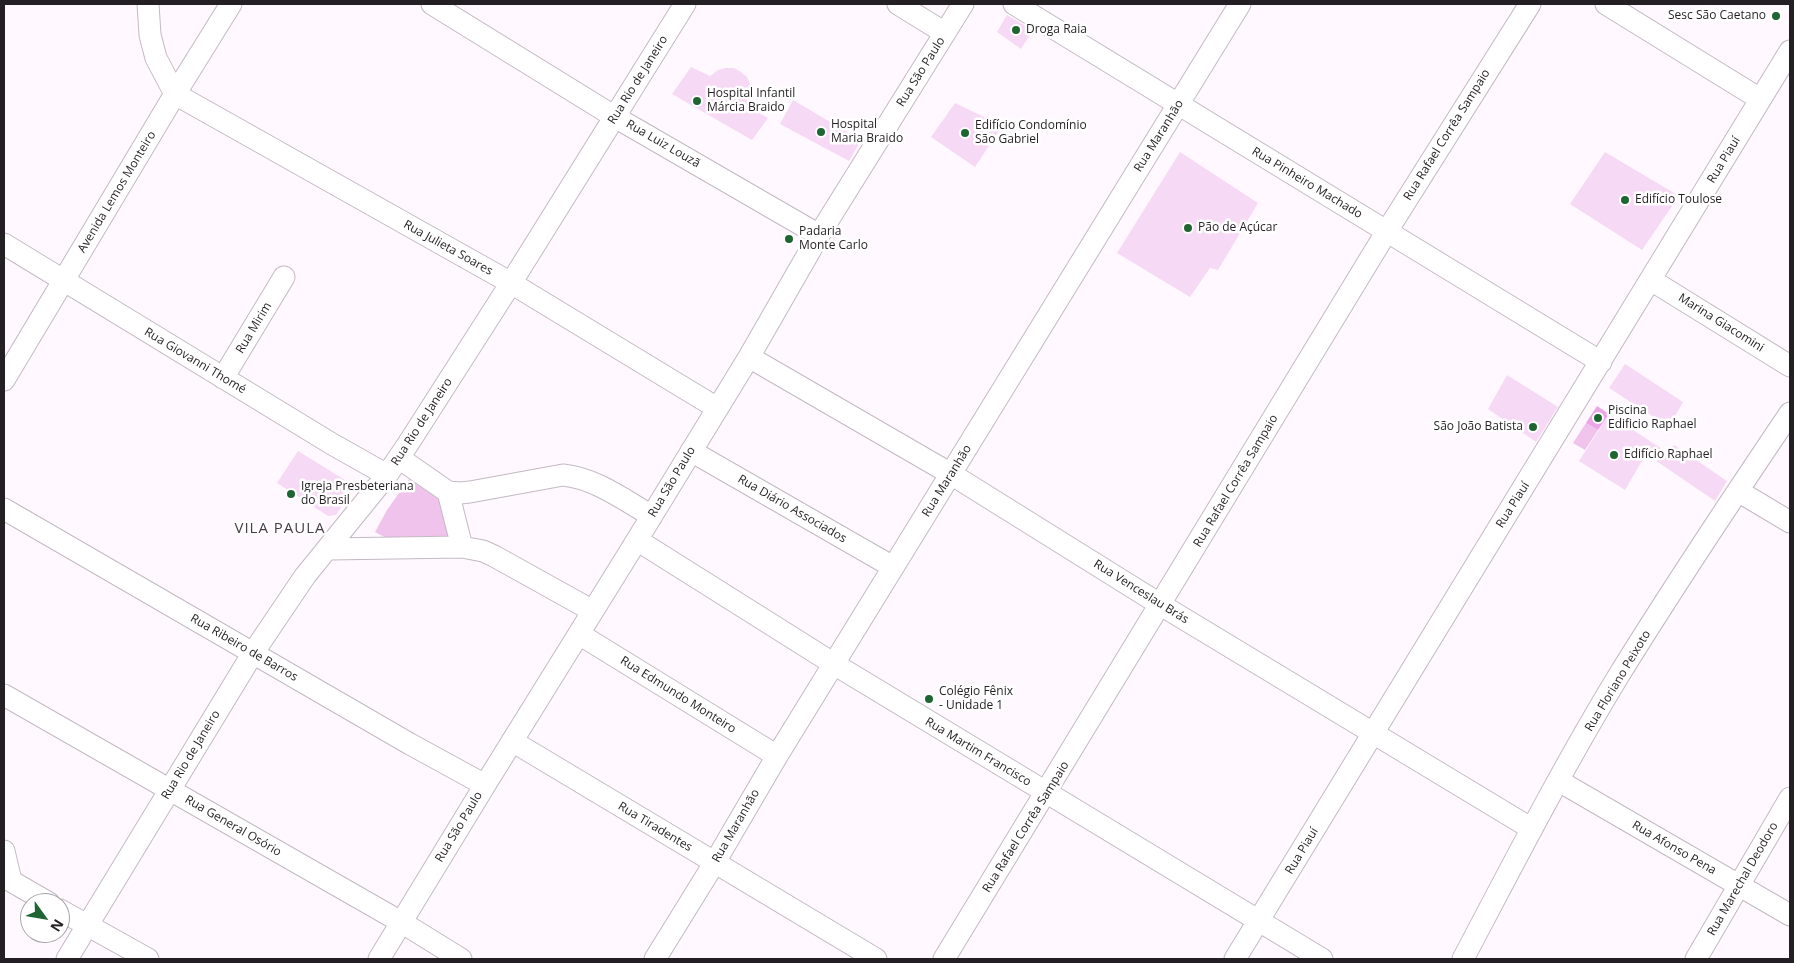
<!DOCTYPE html>
<meta charset="utf-8">
<style>
body{margin:0}
#map{position:relative;width:1794px;height:963px;overflow:hidden;background:#fff8fe;font-family:"Open Sans",sans-serif}
canvas{display:block}
.frame{position:absolute;inset:0;border:5px solid #231f22;pointer-events:none}
.north{position:absolute;left:20px;top:893px;width:50px;height:50px;box-sizing:border-box;background:#fff;border:1px solid #a7a5a7;border-radius:50%;rotate:122deg;font-size:14px;font-weight:700;line-height:20px;text-align:center;color:#231f22}
.north::after{content:'';display:block;margin:auto;width:18px;height:22px;background:#1e6532;clip-path:polygon(50% 0,100% 100%,50% 72%,0 100%)}
</style>
<div id="map">
<canvas width="1794" height="963"></canvas>
<div class="frame"></div>
<div class="north">N</div>
</div>
<script>
const ctx = document.querySelector('canvas').getContext('2d');
ctx.lineJoin = 'round';
function fillPath(path, color) {
  ctx.fillStyle = color;
  ctx.fill(path, 'evenodd');
}
function trace(path, color, width, dash) {
  ctx.strokeStyle = color;
  ctx.lineWidth = width;
  ctx.lineCap = dash ? 'butt' : 'round';
  ctx.setLineDash(dash || []);
  ctx.stroke(path);
}
function label(font, color, halo, rows, align = 'center') {
  ctx.font = font + ' "Open Sans",sans-serif';
  ctx.lineWidth = 5;
  ctx.setLineDash([]);
  ctx.textBaseline = 'middle';
  ctx.strokeStyle = halo;
  ctx.fillStyle = color;
  for (const [text, x, y, turn = 0] of rows) {
    ctx.save();
    ctx.translate(x, y);
    ctx.rotate((+turn || 0) * Math.PI / 180);
    ctx.textAlign = isNaN(turn) ? turn : align;
    if (halo) ctx.strokeText(text, 0, 0);
    ctx.fillText(text, 0, 0);
    ctx.restore();
  }
}
const green = new Path2D(`
 M1586 423 1598 430 1585 450 1573 443Z
 M409 479 446 504 452 531 444 540H390L375 532 387 510Z`);
const water = new Path2D(`
 M1597 406 1609 414 1598 430 1586 423Z`);
const building = new Path2D(`
 M1007 15 1033 30 1021 49 997 32Z
 M691 67 710 76 718 70 726 68H734L741 72 747 77 750 84 752 92 748 107 768 118 752 140 672 94Z
 M793 100 861 140 849 161 780 124Z
 M955 103 984 117 1000 129 975 167 931 137Z
 M1180 152 1258 203 1218 270 1210 268 1190 297 1117 253Z
 M1605 152 1679 196 1642 250 1570 204Z
 M1625 364 1683 402 1669 427 1609 388Z
 M1507 375 1558 407 1536 442 1488 409Z
 M1609 414 1668 453 1674 445 1727 481 1715 501 1646 454 1625 490 1579 461Z
 M298 451 350 483 347 489 351 492 336 515 328 516 277 483Z`);
const minor = new Path2D(`
 M148 4 150 35 156 58 175 94 511 283 717 408
 M432 4 615 117 819 235
 M898 4 945 33
 M1014 4 1601 362
 M1606 4 1760 99
 M4 244 332 444 387 475
 M1651 280 1790 366
 M749 357 951 474 1161 605 1532 829
 M223 378 284 277
 M4 380 175 94 231 4
 M691 451 893 567
 M399 458 448 492 460 493 470 492 563 475C595 478 624 500 652 516
 M1738 491 1790 522
 M448 492 462 547
 M4 509 410 744 485 785
 M637 540 834 664 1322 959
 M329 549 462 547 483 551 494 556 593 611
 M579 634 777 756
 M4 695 401 922 461 959
 M512 741 876 959
 M1559 781 1790 915
 M4 851 11 881
 M4 877 49 903
 M60 910 148 959
 M67 959 253 653 305 576 387 475 408 444 511 283 685 4
 M379 959 485 785 637 540 749 357 819 235 963 4
 M655 959 715 862 777 756 1240 4
 M944 959 1387 231 1530 4
 M1235 959 1790 51
 M1463 959C1513 864 1563 767 1619 675 1674 586 1732 499 1790 413
 M1696 959 1790 798`);
const markers = [
 [1776,16,5,"#1e6532"],
 [1016,30,5,"#1e6532"],
 [697,101,5,"#1e6532"],
 [821,132,5,"#1e6532"],
 [965,133,5,"#1e6532"],
 [1625,200,5,"#1e6532"],
 [1188,228,5,"#1e6532"],
 [789,239,5,"#1e6532"],
 [1598,418,5,"#1e6532"],
 [1533,427,5,"#1e6532"],
 [1614,455,5,"#1e6532"],
 [291,494,5,"#1e6532"],
 [929,699,5,"#1e6532"]
];
const poiNames = [
 ["Sesc São Caetano",1766,16,"right"],
 ["Droga Raia",1026,30],
 ["Hospital Infantil",707,94],
 ["Márcia Braido",707,108],
 ["Hospital",831,125],
 ["Maria Braido",831,139],
 ["Edifício Condomínio",975,126],
 ["São Gabriel",975,140],
 ["Edifício Toulose",1635,200],
 ["Pão de Açúcar",1198,228],
 ["Padaria",799,232],
 ["Monte Carlo",799,246],
 ["Piscina",1608,411],
 ["Edificio Raphael",1608,425],
 ["São João Batista",1523,427,"right"],
 ["Edifício Raphael",1624,455],
 ["Igreja Presbeteriana",301,487],
 ["do Brasil",301,501],
 ["Colégio Fênix",939,692],
 ["- Unidade 1",939,706]
];
const streetNames = [
 ["Rua São Paulo",921,72,-58],
 ["Rua Rio de Janeiro",638,80,-58],
 ["Rua Rafael Corrêa Sampaio",1447,135,-58],
 ["Rua Maranhão",1159,136,-58],
 ["Rua Luiz Louzã",663,144,30],
 ["Rua Piauí",1724,160,-59],
 ["Rua Pinheiro Machado",1307,183,31],
 ["Avenida Lemos Monteiro",117,192,-59],
 ["Rua Julieta Soares",448,248,29],
 ["Marina Giacomini",1721,323,32],
 ["Rua Mirim",254,328,-59],
 ["Rua Giovanni Thomé",195,361,31],
 ["Rua Rio de Janeiro",422,422,-57],
 ["Rua Maranhão",947,481,-58],
 ["Rua Rafael Corrêa Sampaio",1236,481,-59],
 ["Rua São Paulo",672,482,-59],
 ["Rua Piauí",1513,505,-58],
 ["Rua Diário Associados",792,509,30],
 ["Rua Venceslau Brás",1141,592,32],
 ["Rua Ribeiro de Barros",244,648,30],
 ["Rua Floriano Peixoto",1618,681,-59],
 ["Rua Edmundo Monteiro",678,695,32],
 ["Rua Martim Francisco",978,752,31],
 ["Rua Rio de Janeiro",191,755,-59],
 ["Rua General Osório",233,826,30],
 ["Rua Maranhão",736,826,-60],
 ["Rua São Paulo",459,827,-59],
 ["Rua Tiradentes",655,827,31],
 ["Rua Rafael Corrêa Sampaio",1026,827,-58],
 ["Rua Afonso Pena",1674,848,30],
 ["Rua Piauí",1302,851,-59],
 ["Rua Marechal Deodoro",1743,879,-60]
];
const quarterNames = [
 ["VILA PAULA",280,529]
];
fillPath(green, '#f0c3ec');
fillPath(water, '#eca5e7');
fillPath(building, '#f6d9f4');
trace(minor, '#c4b9c3', 23);
trace(minor, '#fff', 21);
for (const [x, y, r, color] of markers) {
  const dot = new Path2D();
  dot.arc(x, y, r, 0, 2 * Math.PI);
  ctx.fillStyle = color;
  ctx.fill(dot);
  trace(dot, '#fff', 2);
}
label('12px', '#231f22', '#fff', poiNames, 'left');
label('12px', '#231f22', '#fff', streetNames);
ctx.letterSpacing = '1px';
label('15px', '#463d45', '#fff', quarterNames);
ctx.letterSpacing = '0px';
</script>
